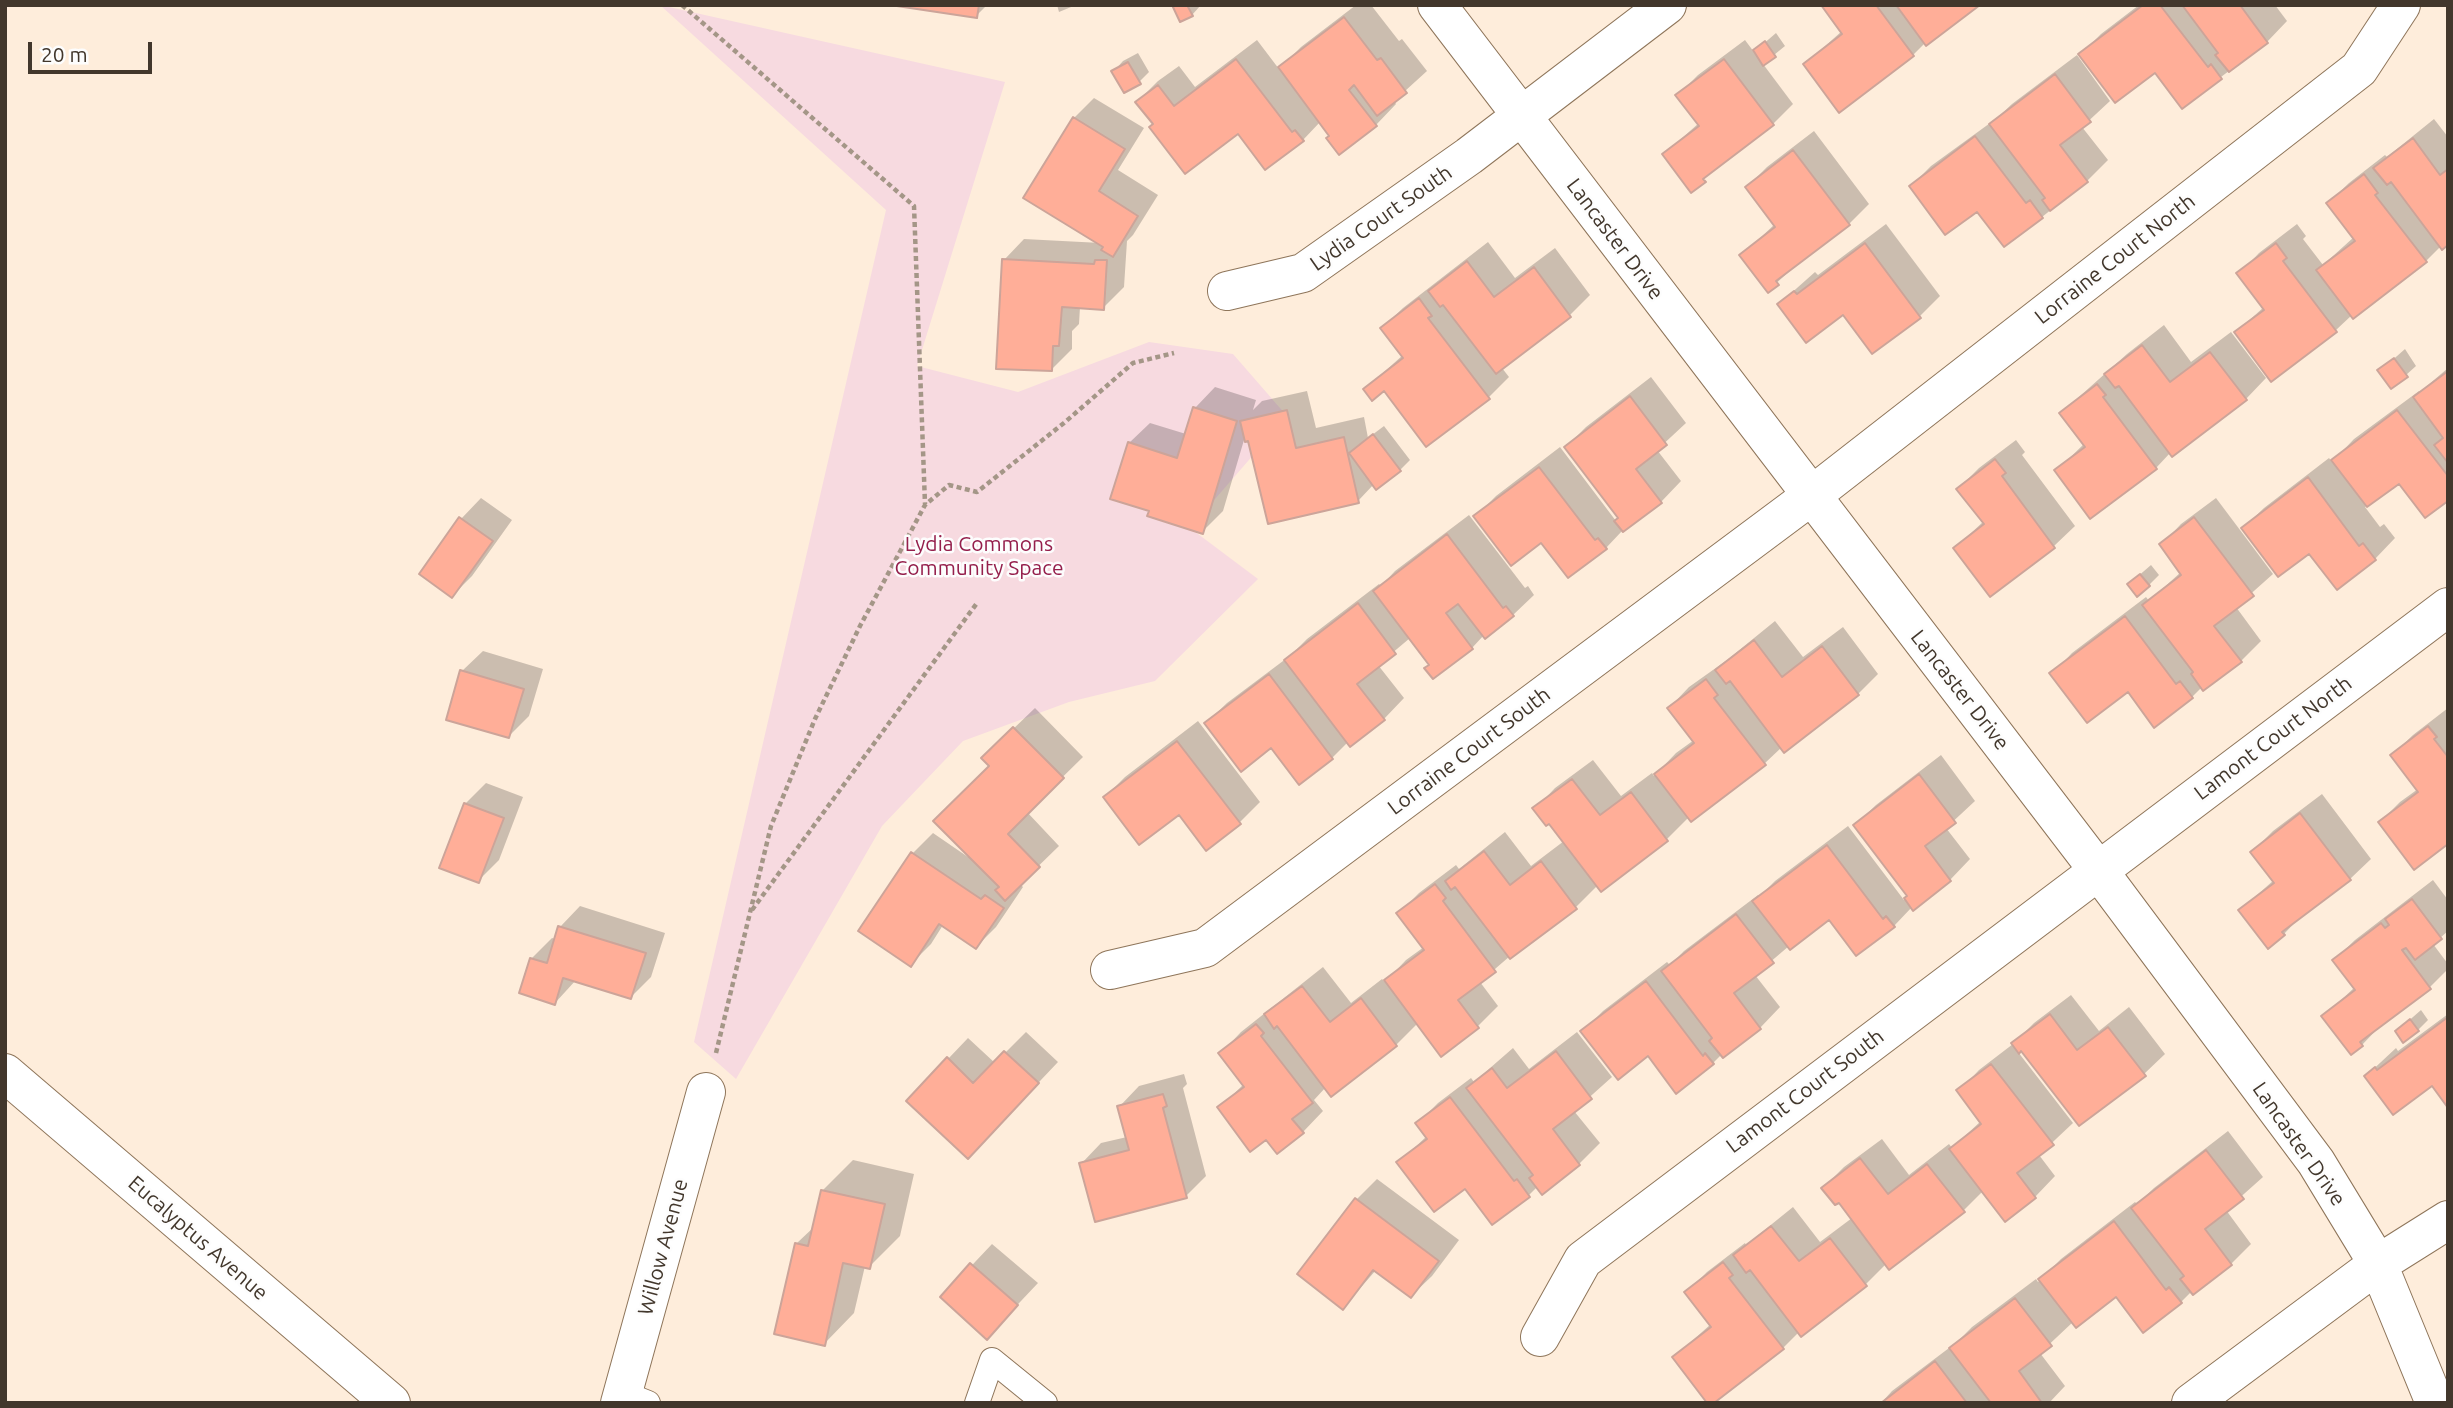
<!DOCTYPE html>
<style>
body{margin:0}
#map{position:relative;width:2453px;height:1408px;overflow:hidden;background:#feeddb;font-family:Ubuntu,sans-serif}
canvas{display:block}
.frame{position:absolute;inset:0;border:7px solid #42372c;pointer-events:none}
.scale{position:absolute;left:28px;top:42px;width:124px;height:32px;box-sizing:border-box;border:4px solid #42372c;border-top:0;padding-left:9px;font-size:21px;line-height:24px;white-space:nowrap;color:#42372c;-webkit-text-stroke:5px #fdfdfd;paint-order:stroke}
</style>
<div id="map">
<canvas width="2453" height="1408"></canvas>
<div class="frame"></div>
<div class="scale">20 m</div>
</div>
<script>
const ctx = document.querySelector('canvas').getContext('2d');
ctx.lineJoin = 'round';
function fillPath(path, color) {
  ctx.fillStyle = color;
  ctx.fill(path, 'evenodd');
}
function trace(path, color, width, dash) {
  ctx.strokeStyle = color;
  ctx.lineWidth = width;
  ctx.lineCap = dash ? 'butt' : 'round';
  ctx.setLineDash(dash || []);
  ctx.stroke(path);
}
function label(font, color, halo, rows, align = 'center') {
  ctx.font = font + ' Ubuntu,sans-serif';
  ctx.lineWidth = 5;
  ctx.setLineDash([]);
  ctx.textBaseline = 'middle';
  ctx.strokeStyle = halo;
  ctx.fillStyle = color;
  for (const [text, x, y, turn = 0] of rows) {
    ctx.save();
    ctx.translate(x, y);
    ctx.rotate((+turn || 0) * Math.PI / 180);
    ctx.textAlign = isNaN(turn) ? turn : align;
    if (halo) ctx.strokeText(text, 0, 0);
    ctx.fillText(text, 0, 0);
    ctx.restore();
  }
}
const green = new Path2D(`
 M660 5 1005 82 917 366 1018 392 1149 342 1233 354 1287 416 1190 528 1258 579 1155 681 1069 702 963 741 882 826 736 1079 694 1042 886 210Z`);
const shadow = new Path2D(`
 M902 5H987L976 16Z
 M1057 5H1076L1059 12Z
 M1174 5H1201L1192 15Z
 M1356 5H1371L1399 41 1402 39 1427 71 1394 101 1396 104 1376 125 1331 136 1321 121 1303 140 1155 124 1137 102 1158 81 1179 66 1195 87 1257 40 1279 69 1301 47Z
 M1823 5H1977L1926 42 1913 55 1805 64 1842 31Z
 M2139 5H2275L2287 21 2267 42 2221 77 2081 54 2101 34Z
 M1776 33 1785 46 1763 64 1793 104 1773 124 1724 161 1692 190 1664 154 1699 123 1678 95 1698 75 1745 40 1754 52Z
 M1138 53 1149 72 1139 82 1114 71 1123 61Z
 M2077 55 2110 101 2082 127 2108 160 2087 181 2042 217 1977 209 1911 186 1931 166 1997 118 2012 104Z
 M1094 98 1144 128 1118 170 1158 195 1133 235 1127 241 1124 287 1103 308 1080 307 1079 324 1072 331V349L1051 370 1004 260 1024 239 1101 243 1074 118Z
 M2434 119 2448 137V243L2441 246 2426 261 2352 315 2336 330 2271 379 2236 332 2264 307 2239 274 2259 253 2297 224 2306 236 2303 239 2323 265 2354 237 2328 203 2349 183 2385 155 2387 157Z
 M1814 131 1869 204 1849 224 1798 263 1769 290 1742 255 1775 224 1747 187 1767 167Z
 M1886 224 1940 296 1920 316 1843 313 1779 304 1815 272 1818 275Z
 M1488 242 1515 278 1555 248 1590 295 1570 315 1502 368 1509 377 1488 398 1365 389 1403 355 1382 328 1403 308Z
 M2164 325 2191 362 2231 332 2266 378 2246 399 2171 452 2156 468 2056 471 2084 444 2061 413 2127 354Z
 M2405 349 2416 366 2406 375 2380 371Z
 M2448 368V499L2399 481 2365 507 2380 527 2384 524 2395 538 2375 559 2309 551 2243 528 2264 508 2329 458 2332 462 2354 439 2419 391 2420 392Z
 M1651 377 1686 423 1657 450 1681 481 1661 502 1622 531 1606 548 1542 541 1475 517 1496 496 1560 447 1616 521 1619 518 1566 447 1586 427Z
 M1215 387 1256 400 1253 410 1262 401 1307 391 1316 428 1364 417 1368 438 1384 426 1410 460 1400 470 1374 484 1358 501 1250 439 1244 440 1223 511 1202 532 1151 509 1129 443 1150 423 1186 434 1195 408Z
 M2016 440 2025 452 2022 455 2075 526 2054 546 1990 594 1955 548 1984 521 1958 489 1979 468Z
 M481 498 512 520 472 576 452 596 461 519Z
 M2216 498 2273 574 2236 607 2261 641 2241 661 2202 687 2192 697 2128 690 2052 674 2072 653 2146 597 2149 601 2181 572 2161 545 2181 524Z
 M1469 515 1525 588 1528 586 1534 595 1513 615 1484 635 1472 648 1431 664 1410 638 1378 665 1404 698 1384 719 1348 742 1332 758 1300 783 1272 746 1206 723 1227 703 1291 655 1307 639 1379 584 1381 586 1395 571Z
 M2151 565 2159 575 2149 585 2129 584Z
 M1775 621 1803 657 1843 627 1878 674 1858 694 1782 747 1764 764 1689 817 1667 839 1601 889 1598 885 1576 907 1510 956 1480 982 1498 1006 1478 1026 1418 1023 1396 1045 1331 1094 1326 1087 1314 1100 1323 1111 1303 1132 1266 1137 1219 1108 1244 1084 1221 1053 1241 1032 1323 967 1351 1003 1382 979 1385 982 1406 960 1424 947 1399 913 1419 893 1456 865 1459 869 1505 832 1531 866 1564 841 1549 821 1535 809 1555 788 1593 760 1621 796 1652 773 1654 776 1676 753 1694 740 1669 708 1689 687 1727 660Z
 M483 651 543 669 529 716 509 736 462 671Z
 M1035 708 1083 757 1027 812 1059 846 1020 884 1023 887 996 927 976 947 943 925 931 944 910 965 913 853 933 833 968 857 991 766 983 758Z
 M2448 708V842L2380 822 2400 802 2418 789 2392 755 2413 735Z
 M1198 721 1260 802 1239 823 1105 797 1125 777Z
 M1941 755 1975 801 1946 828 1970 859 1950 880 1912 907 1894 926 1829 918 1789 946 1755 975 1780 1007 1760 1028 1722 1054 1713 1063 1648 1054 1583 1031 1603 1011 1667 962 1670 965 1684 951 1758 895 1759 897 1775 881 1848 826 1904 900 1909 895 1855 825 1876 805Z
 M486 783 523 797 499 860 478 881 465 804Z
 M2322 794 2371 859 2350 879 2303 914 2284 934 2240 910 2274 880 2252 852 2273 831Z
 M2433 880 2448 900V931L2433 944 2448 964V969L2430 987 2382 1024 2362 1045 2324 1016 2355 987 2334 960 2355 940Z
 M580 906 665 933 651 977 631 997 576 980 555 1003 532 958 552 938 556 939 560 927Z
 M2071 995 2099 1031 2129 1007 2165 1054 2144 1074 2022 1049 2018 1052 2073 1123 2039 1155 2055 1176 2035 1197 1983 1191 1963 1211 1887 1263 1866 1284 1799 1332 1783 1348 1674 1357 1711 1324 1687 1292 1707 1272 1745 1243 1746 1245 1793 1207 1820 1242 1852 1218 1839 1201 1823 1188 1844 1167 1882 1139 1909 1175 1949 1144 1952 1148 1981 1121 1959 1091 1979 1070 2013 1044 2034 1023Z
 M2421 1010 2428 1020 2418 1030 2397 1031Z
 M2448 1014V1105L2432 1084 2366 1076 2396 1048 2398 1051Z
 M1026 1032 1058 1062 988 1136 948 1059 968 1038 995 1063Z
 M1577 1032 1612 1077 1574 1111 1600 1143 1579 1164 1543 1192 1538 1186 1529 1195 1465 1187 1398 1163 1427 1136 1417 1124 1438 1103 1471 1078 1474 1082 1513 1048 1529 1069Z
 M1184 1074 1187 1084 1183 1088 1206 1176 1186 1196 1081 1164 1101 1143 1127 1137 1119 1107 1139 1086Z
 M2228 1131 2263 1177 2226 1210 2251 1244 2231 1264 2192 1291 2181 1302 2117 1294 2073 1322 2040 1353 2065 1386 2049 1403H1881L1892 1391 1957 1342 1972 1327 2036 1279 2038 1282 2061 1259 2135 1202 2137 1204 2154 1188Z
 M853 1160 914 1174 900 1236 869 1267 865 1266 854 1313 824 1344 797 1243 815 1226 823 1190Z
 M1377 1179 1459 1240 1432 1276 1411 1296 1376 1270 1343 1308 1356 1200Z
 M992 1244 1038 1283 987 1337 942 1297Z`);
const building = new Path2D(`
 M890 5H979L977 18Z
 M1172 5H1187L1193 16 1180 22Z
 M1821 5H1876L1914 56 1839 113 1803 64 1842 34Z
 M1896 5H1980L1926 46Z
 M2143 5H2160L2208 67 2211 64 2222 79 2182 109 2155 73 2115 103 2078 54Z
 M2182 5H2240L2268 43 2229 72 2215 55 2218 53Z
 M1344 17 1377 60 1381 58 1407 93 1377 116 1354 85 1349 90 1377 126 1339 155 1326 138 1329 136 1278 67Z
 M1765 41 1776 57 1763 66 1753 50Z
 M1236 59 1292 132 1295 130 1304 141 1265 170 1238 134 1185 174 1149 127 1153 124 1135 102 1158 85 1174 106Z
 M1724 59 1774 125 1703 179 1706 182 1691 193 1662 154 1699 126 1675 95Z
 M1128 62 1141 84 1124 93 1111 71Z
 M2055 74 2091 122 2060 145 2088 182 2050 211 2042 200 2045 198 1989 124Z
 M1073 117 1125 149 1099 191 1138 216 1113 257 1101 250 1103 247 1023 198Z
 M1975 136 2026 203 2030 200 2043 218 2004 247 1977 212 1945 235 1909 186Z
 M2413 138 2440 175 2448 169V245L2442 250 2391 182 2387 185 2373 168Z
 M1793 150 1850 225 1776 281 1779 285 1768 293 1739 255 1775 227 1745 187Z
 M2364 174 2378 193 2375 195 2427 262 2353 319 2316 270 2355 241 2326 203Z
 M1865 243 1921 318 1872 354 1843 315 1806 343 1777 304 1794 291 1797 294Z
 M2276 243 2287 258 2283 261 2337 332 2271 382 2234 332 2264 310 2236 273Z
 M1002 259 1094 264 1095 260H1107L1104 310 1062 307 1059 346H1053L1052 371 996 369Z
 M1467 261 1494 297 1534 267 1571 317 1496 374 1443 305 1440 307 1428 291Z
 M1419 298 1432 316 1428 318 1490 399 1426 447 1384 391 1372 401 1363 389 1403 358 1380 328Z
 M2142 345 2170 382 2210 352 2247 400 2172 457 2119 386 2115 388 2104 374Z
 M2394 358 2408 377 2391 389 2377 370Z
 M2448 371V463L2434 445 2443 438 2413 397Z
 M2097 384 2106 395 2103 397 2157 469 2090 519 2054 470 2085 447 2059 413Z
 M1630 396 1667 445 1636 469 1662 503 1623 532 1614 521 1618 518 1564 447Z
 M1193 407 1237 421 1203 534 1147 516 1149 511 1110 499 1128 442 1177 458Z
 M1287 410 1296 448 1344 437 1359 503 1268 524 1248 441 1245 442 1240 421Z
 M2397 410 2448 476V501L2425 518 2399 484 2367 507 2331 460Z
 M1373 434 1401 471 1376 490 1349 453Z
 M1995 459 2006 473 2002 476 2055 548 1990 597 1953 548 1984 524 1956 489Z
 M1539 467 1595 540 1598 538 1607 549 1568 578 1541 543 1511 566 1473 516Z
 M2308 477 2359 546 2363 543 2376 560 2337 590 2309 554 2278 577 2241 528Z
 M459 517 493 541 452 598 419 574Z
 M2194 517 2254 596 2214 626 2242 662 2203 691 2191 674 2193 672 2142 605 2181 575 2159 544Z
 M1447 534 1503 608 1506 606 1514 616 1485 639 1458 604 1446 613 1473 649 1433 679 1424 668 1429 665 1373 591Z
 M2140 574 2150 586 2137 597 2127 584Z
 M1358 603 1396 654 1357 684 1385 720 1350 747 1284 660Z
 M2125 616 2176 684 2180 681 2193 698 2154 728 2128 692 2087 723 2049 673Z
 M1754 640 1782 677 1822 646 1859 695 1784 753 1730 681 1726 684 1715 670Z
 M460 670 524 689 509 738 446 720Z
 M1269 674 1333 759 1299 785 1271 748 1241 772 1204 723Z
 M1706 679 1718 695 1714 698 1766 765 1691 822 1654 774 1694 743 1667 708Z
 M2428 726 2437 737 2434 739 2448 757V844L2414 870 2378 822 2418 792 2390 755Z
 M1013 727 1064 778 1008 834 1040 867 1005 901 995 890 999 887 933 821 989 766 981 758Z
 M1177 741 1241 824 1206 851 1179 815 1139 845 1103 797Z
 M1919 774 1956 823 1925 846 1951 881 1913 911 1904 898 1907 896 1853 825Z
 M1572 779 1600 815 1631 792 1668 841 1601 892 1549 824 1546 826 1532 808Z
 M464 803 504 818 479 883 439 868Z
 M2300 813 2351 880 2282 932 2285 935 2268 949 2238 910 2274 883 2250 852Z
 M1827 845 1883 919 1886 916 1895 927 1856 956 1829 920 1790 950 1752 901Z
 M1484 851 1510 885 1541 861 1577 909 1510 959 1455 887 1451 890 1445 881Z
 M911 852 981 899 985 895 1004 908 976 949 939 924 911 967 858 931Z
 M1435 884 1446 898 1443 901 1496 972 1458 1000 1479 1028 1441 1057 1384 980 1424 950 1396 913Z
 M2412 899 2442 939 2415 960 2406 948 2402 950 2431 989 2360 1042 2363 1046 2351 1055 2321 1016 2355 990 2332 960 2381 923 2385 928 2389 925 2385 919Z
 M1736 914 1774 963 1734 993 1761 1029 1723 1058 1709 1041 1712 1038 1661 971Z
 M558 926 646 953 631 999 563 978 555 1005 519 993 530 958 547 963Z
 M1646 981 1703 1056 1705 1053 1714 1064 1676 1094 1648 1056 1618 1080 1580 1031Z
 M1302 986 1330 1022 1361 998 1397 1046 1331 1097 1277 1026 1274 1029 1264 1014Z
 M2050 1014 2077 1050 2108 1027 2146 1076 2079 1126 2021 1051 2019 1054 2011 1043Z
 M2448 1017V1108L2432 1086 2393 1115 2364 1076 2375 1067 2377 1070Z
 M2410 1019 2419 1031 2403 1043 2395 1031Z
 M1256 1024 1264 1033 1261 1036 1313 1103 1292 1119 1304 1133 1277 1154 1266 1140 1250 1152 1217 1107 1244 1087 1218 1053Z
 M1004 1051 1039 1083 968 1159 906 1101 947 1057 973 1083Z
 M1556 1051 1592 1099 1553 1129 1580 1165 1542 1195 1529 1178 1533 1175 1466 1088 1492 1068 1507 1088Z
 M1991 1064 2054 1145 2017 1173 2036 1198 2005 1222 1949 1149 1981 1124 1956 1090Z
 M1163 1094 1167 1106 1163 1108 1187 1198 1095 1222 1079 1163 1129 1150 1117 1106Z
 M1450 1097 1514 1181 1517 1179 1530 1197 1492 1225 1465 1189 1434 1212 1396 1162 1427 1139 1415 1123Z
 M2206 1150 2244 1199 2205 1229 2232 1265 2193 1295 2180 1279 2184 1276 2131 1208Z
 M1860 1158 1888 1194 1927 1164 1965 1212 1889 1270 1839 1203 1835 1205 1821 1188Z
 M821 1190 885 1204 870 1269 843 1263 825 1346 774 1334 795 1243 808 1246Z
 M1355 1198 1439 1261 1411 1298 1373 1270 1343 1310 1297 1274Z
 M2114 1221 2166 1290 2169 1287 2182 1303 2143 1333 2116 1297 2076 1328 2038 1279Z
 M1771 1226 1799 1261 1830 1238 1867 1286 1801 1337 1750 1270 1746 1273 1733 1255Z
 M1723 1262 1733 1275 1729 1278 1784 1349 1714 1403H1707L1672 1357 1711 1327 1684 1292Z
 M970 1263 1018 1305 987 1340 940 1297Z
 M2015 1298 2052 1346 2019 1371 2042 1403H1991L1949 1348Z
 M1935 1361 1967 1403H1881Z`);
const path = new Path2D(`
 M682 5 914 206 925 504
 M752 910 977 603
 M716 1053 771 826 815 719 860 626 925 505 949 485 977 492 1064 423 1133 363 1174 353`);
const service = new Path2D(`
 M623 1393 648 1403
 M977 1403 992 1360 1045 1403`);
const minor = new Path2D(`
 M1437 5 2098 870 2316 1162 2378 1264 2435 1403
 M1227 291 1303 273 1469 156 1667 5
 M1110 970 1205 948 1811 496 2359 69 2401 5
 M5 1073 391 1403
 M1540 1337 1583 1260 2448 607
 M620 1403 706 1092
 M2191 1403 2378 1264 2448 1220`);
const streetNames = [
 ["Lydia Court South",1381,218,-35],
 ["Lancaster Drive",1615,239,53],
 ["Lorraine Court North",2115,259,-38],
 ["Lancaster Drive",1960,690,52],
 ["Lamont Court North",2273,738,-37],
 ["Lorraine Court South",1469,751,-37],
 ["Lamont Court South",1805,1091,-37],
 ["Lancaster Drive",2299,1144,55],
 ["Eucalyptus Avenue",198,1238,41],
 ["Willow Avenue",663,1247,-75]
];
const parkNames = [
 ["Lydia Commons",979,544],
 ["Community Space",979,568]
];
fillPath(green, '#f7dae0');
fillPath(shadow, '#0003');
fillPath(building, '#ffae98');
trace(building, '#cca499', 2);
trace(service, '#8e755a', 26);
trace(minor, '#8e755a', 40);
trace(path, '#a49687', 4.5, [5, 3.5]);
trace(service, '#fff', 24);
trace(minor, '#fff', 38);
label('21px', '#42372c', '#fdfdfd', streetNames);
label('21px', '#951f4c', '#fdfdfd', parkNames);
</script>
